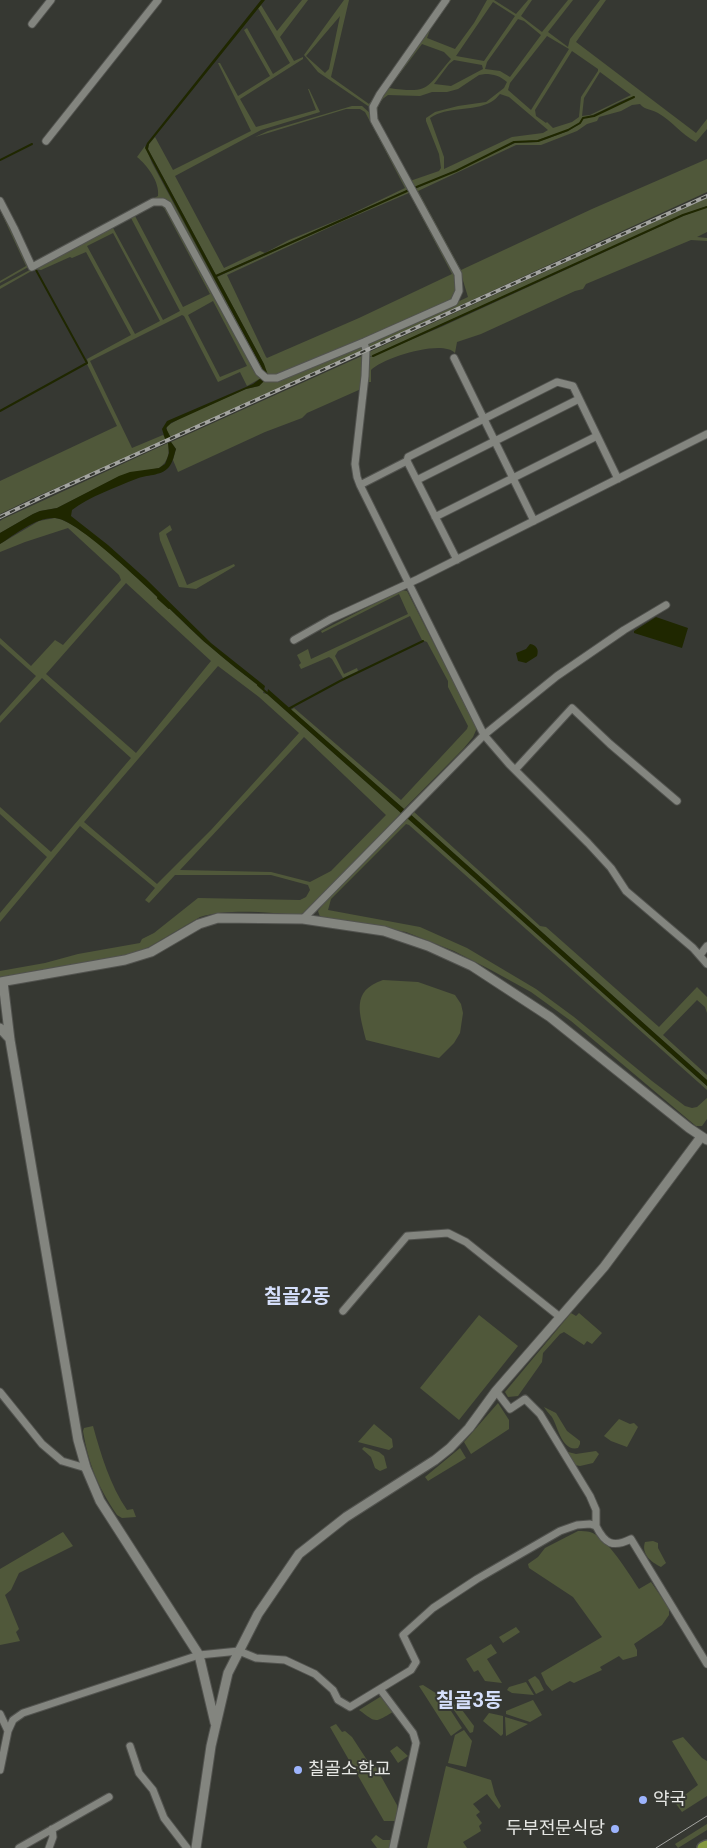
<!DOCTYPE html>
<meta charset="utf-8">
<style>
body{margin:0}
canvas{display:block;background:#363832}
</style>
<canvas width="707" height="1848"></canvas>
<script>
const ctx = document.querySelector('canvas').getContext('2d');
ctx.lineJoin = 'round';
function fillPath(path, color) {
  ctx.fillStyle = color;
  ctx.fill(path, 'evenodd');
}
function trace(path, color, width, dash) {
  ctx.strokeStyle = color;
  ctx.lineWidth = width;
  ctx.lineCap = dash ? 'butt' : 'round';
  ctx.setLineDash(dash || []);
  ctx.stroke(path);
}
function label(font, color, halo, rows, align = 'center') {
  ctx.font = font + ' Roboto,"Noto Sans KR",sans-serif';
  ctx.lineWidth = 4;
  ctx.setLineDash([]);
  ctx.textBaseline = 'middle';
  ctx.strokeStyle = halo;
  ctx.fillStyle = color;
  for (const [text, x, y, turn = 0] of rows) {
    ctx.save();
    ctx.translate(x, y);
    ctx.rotate((+turn || 0) * Math.PI / 180);
    ctx.textAlign = isNaN(turn) ? turn : align;
    if (halo) ctx.strokeText(text, 0, 0);
    ctx.fillText(text, 0, 0);
    ctx.restore();
  }
}
const green = new Path2D(`
 M302 0H308L280 37 294 61 303 57V59L240 99 256 127 316 110 308 89H309L320 112 261 130 175 176 224 268 260 251 265 253 289 240 345 217 405 188 365 112 360 109H346L255 137 268 131 352 106H362L371 114 409 189 216 275 148 149 149 144 155 137 173 170 251 131 218 63H220L238 96 270 76 244 30 247 28 273 74 290 63 258 8 261 5 277 31Z
 M344 0H349L331 77 369 104 406 53 371 105 368 106 318 72 304 55ZM340 16 329 69 325 73 306 56Z
 M448 0H451L430 30 427 38 455 49 474 23 487 0H494L516 14 528 0H532L521 16 542 32 568 0H573L548 32 568 47 570 39 600 0H606L576 42 696 133 707 119V129L696 142C681 134 672 121 658 113 651 109 645 110 640 104L632 105 621 111 599 117 597 121 587 124 577 131 541 145H516L418 191 461 270 592 209 707 159V192L368 348V344L468 297 461 274 415 189 515 143 538 142 568 131 580 124 583 118 594 116 634 97C617 100 601 114 583 118L579 123 568 130 538 140 514 142 456 170 415 188 412 187 377 122 375 106ZM493 2 515 16 484 61 456 56ZM518 19 524 21 541 35 510 77 500 71 485 69 487 62ZM547 36 569 49 531 110 508 90 510 83ZM422 44 444 52 451 59C426 88 430 94 389 88ZM572 51 598 69V71L581 97 579 117 572 122 553 128 547 122 546 123 536 116 535 110ZM454 60 482 65 483 69 451 86 434 84 449 64ZM600 72 631 95 590 115 582 116 584 98ZM485 74C494 74 500 76 507 82L504 88 486 102 458 106 435 112 426 118V121L439 154 441 168 439 171 410 181C403 167 379 128 377 114 377 106 381 99 388 95L420 96 432 92H447L458 89 479 75ZM500 94 509 97 548 130 543 133 512 137 444 169V157L430 118C447 106 473 112 491 102 495 100 497 97 500 94Z
 M145 146 152 163 265 374 264 364 217 277 410 190 455 275 457 289 455 298 375 335 279 374 264 375 164 199H157L35 264 32 263 158 196C160 182 147 165 137 157ZM409 193 452 274 359 318 267 358 266 357 227 275 341 222Z
 M707 198V206L683 215 369 357V352Z
 M154 203 165 204 261 378 247 386 240 372 218 382 184 316 182 315 90 361 132 448 163 435 167 440 31 499 0 514V481L117 426 87 364 88 363 87 359 131 335 86 252 72 258 70 257 41 270 35 269 0 289V286ZM159 205 164 208 210 294 183 307 135 216 154 206ZM131 218 180 311 163 320 113 228ZM113 233 160 321 135 334 87 246ZM213 301 247 366 220 377 188 315Z
 M0 204 30 266 0 283V281L26 266 0 210Z
 M707 207V232L697 237 707 238V241L691 240 586 284 583 289 575 291 481 334 457 342 455 353C442 339 383 358 371 370V382H368V358L441 327 683 216Z
 M362 346 365 350 171 438 167 432V426L184 416 246 389 259 386 264 381H274Z
 M364 355 361 389 307 413 302 418 265 432 178 472 173 460 176 449 171 442Z
 M168 443C170 453 168 462 159 468L120 476 57 508 40 511 33 514 0 533V521L3 519Z
 M55 518C87 522 178 619 207 644 225 660 245 675 264 690L263 693 267 694 401 813 305 913 301 915C270 913 230 908 200 917L149 947 131 954 0 977V971L45 963 78 954 140 943 142 939 154 933 198 898 300 900 306 897 310 890 308 885 271 875H175L149 903 145 900 155 888 80 826 0 922V913L47 857 0 814V807L51 852 131 758 42 678 0 723V716L36 676 0 644V638L31 666 55 640 63 645 121 580 119 575 68 528 25 542 0 552V544L39 521ZM126 583 211 661 136 753 46 674ZM218 666 259 697 299 733 211 830 157 884 84 822ZM304 737 386 815 331 871 310 882 271 872 180 870Z
 M170 525 172 530 166 534 187 585 234 564 235 566 196 589 179 587 160 540 159 533Z
 M401 590 407 591 477 728 473 737 464 748 404 809 291 710 294 708 401 800 467 729 468 726 448 687V681L427 642 422 640 410 616 338 651 335 656 344 674 357 668 358 671 343 678 332 659 329 657 301 669 299 665 301 663 297 655 308 649 311 659 408 614 399 594 322 633 321 631Z
 M413 811 540 926 546 927 659 1027 697 987 707 997V1013L705 1007 697 1000 663 1035 707 1075V1080L409 813Z
 M406 817 707 1086V1090L409 825 406 824 331 899 328 910 420 927 467 948 536 989 574 1017 652 1081 685 1106 692 1108 697 1107 707 1098V1119L702 1126H696L571 1021 531 992 491 970 454 951 406 932 320 917 318 911 327 899Z
 M383 980 418 982 455 995 461 1004 463 1013 460 1033 454 1043 439 1058 366 1040C360 1014 350 991 383 980Z
 M571 1313 576 1316 579 1313 602 1333 592 1344 587 1341 584 1345 564 1332 560 1334 543 1353 542 1362 518 1396 508 1397 505 1392Z
 M479 1315 518 1346 459 1420 420 1388Z
 M498 1403 509 1420V1429L471 1454 464 1442Z
 M544 1407 556 1413 567 1431 580 1441V1444L578 1448C562 1452 558 1427 552 1417 549 1414 546 1410 544 1407Z
 M619 1419 630 1424 634 1423 638 1427 627 1447 611 1441 604 1436Z
 M374 1424 392 1439 393 1447 389 1450 358 1442Z
 M93 1426C101 1455 110 1485 127 1510L133 1509 136 1517 122 1518 117 1515C97 1485 89 1465 83 1431L84 1428Z
 M364 1447 379 1452 384 1456 387 1468 380 1471 375 1468 371 1457 362 1449Z
 M460 1448 466 1458 428 1481 425 1477Z
 M564 1451 576 1454 596 1451 599 1454 593 1463 580 1466 575 1465Z
 M578 1531C582 1531 587 1531 590 1532 607 1537 629 1574 639 1589L651 1582 669 1608V1615L662 1625 634 1644 637 1650V1656L623 1660 619 1656 600 1667 602 1670 574 1683 570 1681 552 1691 546 1684 541 1673 602 1637 573 1597 529 1568 528 1564 538 1557 545 1548Z
 M63 1532 73 1546 19 1573 11 1590 5 1595 19 1629 16 1632 20 1641 0 1645V1569Z
 M653 1541 658 1543V1548L666 1563 661 1567C651 1562 641 1554 645 1542Z
 M516 1627 520 1632 503 1643 499 1637Z
 M491 1644 497 1653 487 1659 502 1683 485 1681 478 1670 474 1672 466 1659Z
 M535 1676 539 1680 544 1690 536 1694 528 1680Z
 M526 1682 534 1695 512 1693 507 1690 509 1687Z
 M423 1685 442 1697 462 1728 451 1736 419 1686Z
 M380 1697 384 1698 393 1712C374 1723 377 1723 359 1710Z
 M533 1700 542 1715 530 1722 506 1714V1711Z
 M449 1703 459 1706 474 1726 473 1732 470 1733Z
 M489 1713 503 1716V1734L501 1736 483 1721Z
 M505 1717 528 1724 506 1736Z
 M336 1724 342 1732 345 1731 352 1737 369 1763 373 1762 397 1805V1821H384L330 1727Z
 M464 1730 472 1741 466 1767 448 1763 455 1735Z
 M683 1737 702 1758 707 1761V1796L682 1812 676 1804 677 1801 698 1785 672 1741Z
 M397 1746 408 1756 398 1763 390 1751Z
 M446 1766 491 1780 495 1795 501 1806 499 1809 487 1794 473 1804 480 1812 476 1815 482 1823 479 1826 481 1831 463 1842 467 1848H427Z
 M707 1824V1830L678 1848 675 1844Z
 M376 1835 383 1840H392L390 1848H377L371 1840Z`);
const water = new Path2D(`
 M261 0H265L149 144 148 149 264 364 268 375 265 374 145 148 147 143Z
 M261 378 264 381 259 386 246 389 171 423 166 428 171 438 165 439 162 429 167 421 253 384Z
 M171 442 176 449C174 455 173 462 169 467 160 477 147 474 136 479 116 487 89 497 72 510L71 516 108 545 146 579 211 643 265 686 264 690C245 675 225 660 207 644 182 622 82 519 55 518 36 517 16 534 0 544V533L33 514 40 511 57 508 119 476 130 472 159 468 165 464 167 459 169 453 168 443Z
 M656 617 688 628 682 648 634 633V631Z
 M530 644C537 645 539 650 537 656L526 663 518 661 516 653 526 649Z
 M268 689 404 809 401 813 267 694Z
 M409 813 707 1080V1086L406 817Z`);
const stream = new Path2D(`
 M0 160 32 144
 M414 188 456 171 514 142 538 141 568 130 580 123 583 118 594 116 634 97
 M216 276 407 191
 M373 356 683 215 707 207
 M0 411 87 363 36 270
 M158 598 169 608
 M258 685 267 693
 M290 708 340 681 423 641`);
const minor = new Path2D(`
 M32 24 51 0
 M46 141 158 0
 M0 201 14 228 32 267 153 202H163L168 205 259 372 266 378H277L364 342 454 302 459 291 458 274 374 120 373 107 380 94 446 0
 M454 358 534 521
 M407 461 408 457 557 382 573 386 618 479
 M417 480 579 399
 M360 485 357 477 355 464 365 376 366 350 364 342
 M435 517 597 436
 M457 560 407 461 360 485 484 735 509 764 588 843 611 868 626 891 693 948 707 964
 M294 640 331 619 418 579 707 434
 M515 770 572 708 610 744 677 801
 M303 919 484 735 557 676 624 630 666 605
 M700 955 707 946
 M343 1311 407 1236 448 1233 466 1242 560 1317
 M496 1391 510 1409 525 1399 540 1414 590 1496 596 1510V1526
 M0 1392 42 1444 62 1461 86 1468
 M380 1689 413 1733 416 1743 393 1848
 M0 1714 8 1731
 M130 1746 139 1773 153 1790 164 1818 187 1848
 M0 1770 8 1731 13 1720 23 1713 199 1655 239 1651 256 1658 285 1660 315 1674 333 1690 338 1700 350 1707 411 1670 416 1662 403 1635 433 1608 477 1579 560 1531 577 1525 590 1524 596 1526C605 1544 613 1548 631 1539L707 1664
 M19 1848 109 1797
 M49 1848 53 1837 52 1829`);
const tertiary = new Path2D(`
 M0 982 125 960 151 952 199 924 218 918 303 919 384 931 428 946 472 966 550 1017 689 1128 707 1140
 M3 982 10 1040 78 1440 86 1468 100 1501 199 1655 215 1723
 M0 1028 10 1039
 M196 1848 211 1746 228 1673 258 1614 299 1554 346 1517 435 1460 450 1448 469 1428 496 1391 604 1267 701 1137`);
const trunk = new Path2D(`
 M703 1848 707 1846`);
const tram = new Path2D(`
 M656 1848 707 1816`);
const rail = new Path2D(`
 M0 517 44 496 707 196`);
const markers = [
 [298,1770,5,"#9db4fd"],
 [643,1800,5,"#9db4fd"],
 [615,1829,5,"#9db4fd"]
];
const poiNames = [
 ["칠골소학교",308,1770],
 ["약국",653,1800],
 ["두부전문식당",605,1829,"right"]
];
const quarterNames = [
 ["칠골2동",297,1298],
 ["칠골3동",469,1702]
];
fillPath(green, '#50583a');
fillPath(water, '#1f2700');
trace(stream, '#1f2700', 2);
trace(minor, '#52534f', 9);
trace(tertiary, '#52534f', 11);
trace(trunk, '#52534f', 14);
trace(minor, '#83857f', 7);
trace(tertiary, '#83857f', 9);
trace(trunk, '#849840', 11);
trace(tram, '#a3a4a0', 1);
trace(rail, '#a3a4a0', 4);
trace(rail, '#363832', 2, [5.5]);
for (const [x, y, r, color] of markers) {
  const dot = new Path2D();
  dot.arc(x, y, r, 0, 2 * Math.PI);
  ctx.fillStyle = color;
  ctx.fill(dot);
  trace(dot, '#363832', 2);
}
label('18px', '#e6e7e4', '#363832', poiNames, 'left');
label('bold 20px', '#d5dffb', '#363832', quarterNames);
</script>
